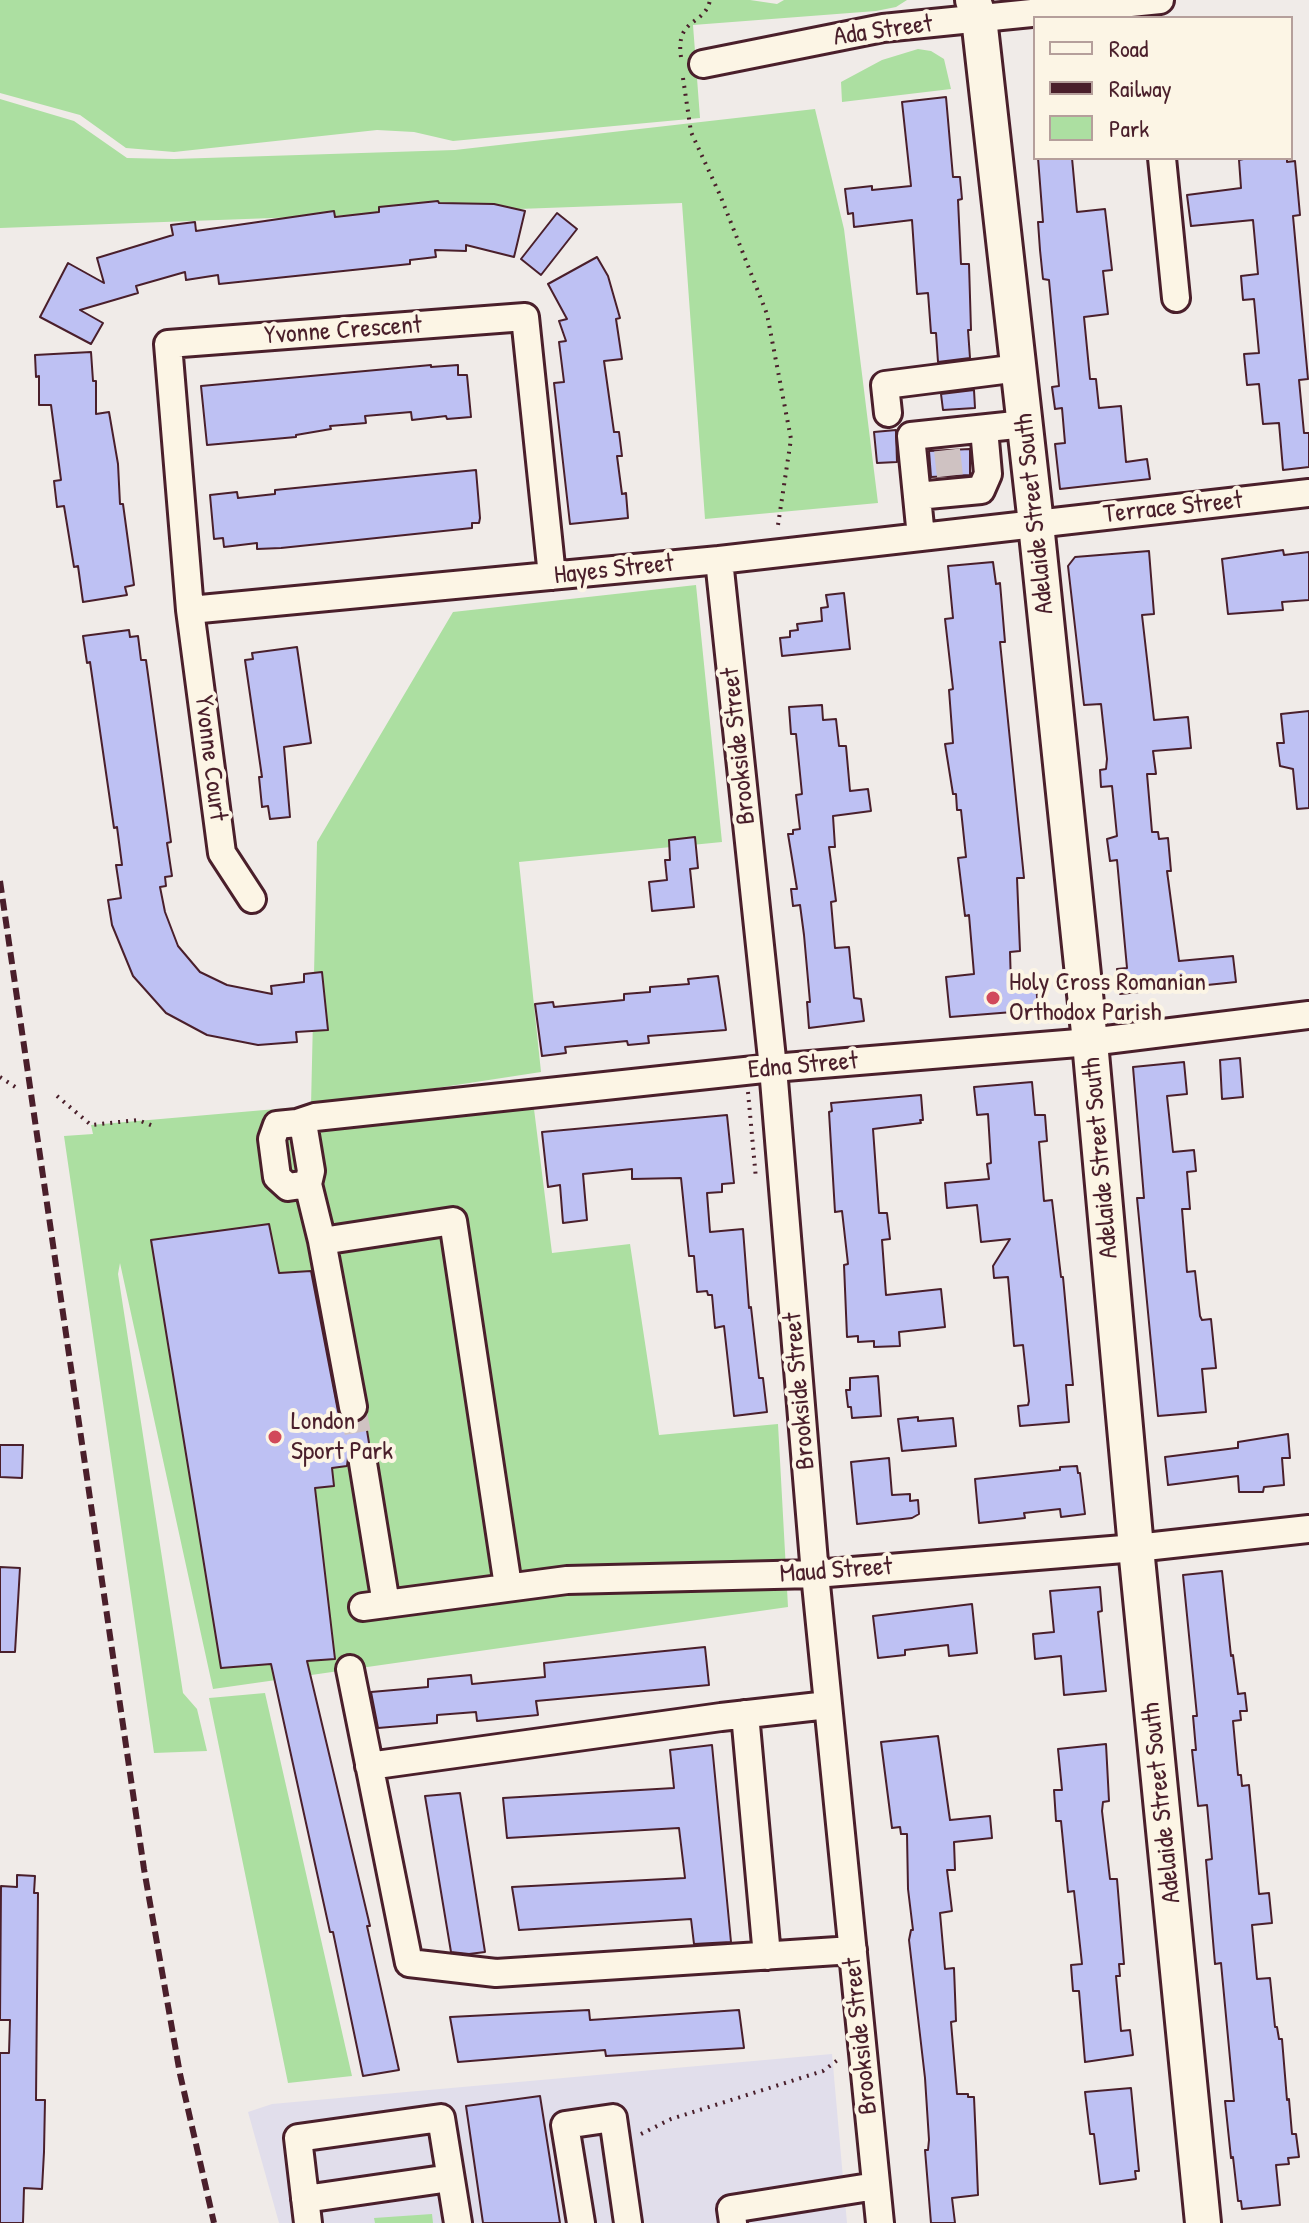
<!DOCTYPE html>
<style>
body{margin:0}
#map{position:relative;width:1309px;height:2223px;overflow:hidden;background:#f0ebe8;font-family:"Patrick Hand",sans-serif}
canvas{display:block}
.legend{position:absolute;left:1033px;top:16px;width:260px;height:144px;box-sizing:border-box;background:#fcf5e5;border:2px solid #b59f9b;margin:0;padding:10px 14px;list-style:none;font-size:24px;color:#4a1f2b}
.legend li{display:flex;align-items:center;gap:16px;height:40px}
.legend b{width:40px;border:2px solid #b59f9b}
</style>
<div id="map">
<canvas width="1309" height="2223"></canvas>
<ul class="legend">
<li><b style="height:10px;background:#fcf5e5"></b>Road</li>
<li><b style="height:10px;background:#4a1f2b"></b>Railway</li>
<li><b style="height:22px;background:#acdfa1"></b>Park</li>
</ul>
</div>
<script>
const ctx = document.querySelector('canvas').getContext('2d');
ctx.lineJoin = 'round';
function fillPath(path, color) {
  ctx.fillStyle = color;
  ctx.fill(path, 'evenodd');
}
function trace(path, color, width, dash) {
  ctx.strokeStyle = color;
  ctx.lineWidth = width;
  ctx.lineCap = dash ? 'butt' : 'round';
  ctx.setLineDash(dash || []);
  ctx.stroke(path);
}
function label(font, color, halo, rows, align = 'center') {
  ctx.font = font + ' "Patrick Hand",sans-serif';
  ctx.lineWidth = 8;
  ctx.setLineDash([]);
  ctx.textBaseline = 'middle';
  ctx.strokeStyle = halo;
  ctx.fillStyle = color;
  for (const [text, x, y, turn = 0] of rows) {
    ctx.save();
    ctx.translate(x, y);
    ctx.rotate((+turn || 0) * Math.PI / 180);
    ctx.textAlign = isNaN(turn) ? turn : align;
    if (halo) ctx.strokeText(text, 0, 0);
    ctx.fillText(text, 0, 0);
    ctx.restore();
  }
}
const built = new Path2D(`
 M832 2054 847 2223H279L248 2112 272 2104Z`);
const green = new Path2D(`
 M0 0H750L777 4 784 0H907L896 7 876 11 693 25 700 118 453 141 414 132 377 130 174 152 126 148 80 115 0 93Z
 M918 49 931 51 944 59 951 89 842 102 841 82 882 60Z
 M0 99 74 121 127 158 174 159 455 150 815 109 844 229 878 503 705 519 682 203 0 228Z
 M696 585 722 842 519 862 541 1072 319 1106 534 1109 552 1253 630 1244 659 1435 778 1424 788 1607 213 1689 120 1263 118 1274 183 1693 197 1709 207 1751 154 1753 64 1136 93 1134 91 1125 311 1106 317 842 453 612Z
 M265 1693 352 2076 288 2083 209 1698Z
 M432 2214 433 2223H375L374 2218Z`);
const building = new Path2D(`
 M946 97 953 177H960L962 199 958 200 961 264H969L971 330H968L970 358 938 362 936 333H931L928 293 917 294 912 220 854 227 853 213 848 214 845 189 872 186V190L911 186 902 102Z
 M1038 158H1072L1077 212 1105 209 1112 270 1103 271 1108 314 1084 317 1090 379H1096L1099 408 1121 406 1126 462 1147 459 1150 479 1060 489 1055 444 1065 443 1062 408 1055 409 1052 387 1059 386 1049 280 1043 279 1040 250 1038 222H1043Z
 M1248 158H1287V162L1295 161 1300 215 1293 216 1308 379 1299 380 1304 433H1309V467L1283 470 1279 423 1263 424 1259 384 1247 385 1244 354 1259 353 1254 299 1243 300 1241 276 1258 274 1253 220 1191 226 1187 195 1241 188 1239 160Z
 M438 201 439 203 494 204 525 211 514 257 466 245V251L435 250 436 257 410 260V264L219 284 218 275 186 280 185 272 136 286 138 293 80 310 103 323 91 344 40 317 68 263 104 283 97 258 173 235 171 225 195 222 196 231 334 211 335 217 379 212V207Z
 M557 213 577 229 541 275 521 259Z
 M597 257 608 276 620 318 616 319 622 359 604 361 614 432H619L622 456H617L622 494 626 493 628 518 570 524 554 383 564 382 559 342 566 341 559 321 567 319 548 284Z
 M91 352 93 381H96V414L109 412 118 464 120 504H123L134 585 125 587 127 595 83 602 78 566 74 567 64 506 57 507 54 481 61 480 51 405H39V376L36 377 35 355Z
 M431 365V367L458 365V375H467L471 417 447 419 446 416 412 420 411 412 365 416 366 423 330 426 331 429 296 435V437L207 445 201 386Z
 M974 390 975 408 943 410 941 394Z
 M896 430 897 462 877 463 874 432Z
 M970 449V475L931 477 929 451Z
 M476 470 480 518 479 523H472V528L281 548 257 549V543L224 547 223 538 214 539 210 495 237 492 238 498 275 494V490Z
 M1283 550 1284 555 1309 552V600L1282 602 1283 610 1228 614 1222 559Z
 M1149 551 1154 614 1142 615 1154 720 1188 717 1191 748 1153 751 1156 774H1147L1152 832H1158L1159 839 1168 838 1171 871H1167L1179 961 1233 956 1236 982 1120 994 1117 969 1127 968 1117 860 1110 861 1107 839 1117 836 1112 786 1101 787 1100 770 1106 769 1107 759 1101 704 1084 705 1068 566 1075 557Z
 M993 562 996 584 1000 583 1005 642H1000L1024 878H1017L1020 951 1010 952 1011 985 1036 983 1038 1010 950 1017 946 977 974 974 969 915 965 916 958 858 966 857 961 810H957L956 794H953L945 744 953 743 949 690 953 689 945 619 953 618 948 566Z
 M844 593 850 649 782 656 780 638 790 637V631L798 630 797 624 822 621 821 608 828 607 826 595Z
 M129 630 130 637 138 636 141 660H146L171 842 167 843 172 876 165 877 166 886 160 887 165 912 178 946 200 972 227 985 272 994 271 986 304 982V974L322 972 328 1030 296 1032 297 1042 258 1045 207 1035 166 1013 133 976 112 925 108 900 121 898 116 865H122L117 827 114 828 90 662 87 663 83 636Z
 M297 647 311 743 284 747 290 817 270 819 268 806 262 807 259 777H262L245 660 253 659 252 653Z
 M822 705 823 720 836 719 839 746H846L850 791 868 789 871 811 833 816 835 847H829L836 901 831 902 835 948 849 947 854 998 861 999 864 1021 809 1028 807 1002H810L804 935 800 905 793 906 791 889H797L788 834H793V830L800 829 796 795 802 794 796 734H791L789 707Z
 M1309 711V808L1297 809 1293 769 1280 766 1277 743H1284L1281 714Z
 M695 837 698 868 690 869 694 907 652 911 649 882 667 880 665 860H670L669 840Z
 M718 976 726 1030 648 1036 649 1043 628 1045 627 1041 565 1047 566 1053 542 1056 535 1004 553 1002 554 1007 624 1000V994L650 992V987L689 984 688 979Z
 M1240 1058 1243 1097 1222 1099 1220 1060Z
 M1184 1062 1187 1094 1167 1096 1173 1152 1194 1150 1196 1171 1187 1172 1190 1209H1182L1187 1272 1195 1271 1200 1316 1202 1320 1211 1319 1216 1368 1202 1369 1206 1412 1158 1416 1137 1198H1144L1133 1067Z
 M1032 1082 1035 1115H1045L1047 1141 1039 1142 1044 1201 1052 1200 1061 1277H1063L1073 1385H1066L1069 1422 1020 1426 1018 1406 1028 1405 1029 1401 1023 1345 1014 1346 1008 1277 994 1278 993 1266 1010 1239 981 1242 977 1205 947 1208 945 1183 989 1179 987 1164 991 1163 988 1114 977 1115 974 1087Z
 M921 1095 923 1120H920L921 1123 873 1129 879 1213H887L890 1239 882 1240 886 1295 941 1289 945 1327 899 1332 900 1346 874 1347V1341L858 1342V1336L847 1337 844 1265 848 1264 842 1211 835 1212 829 1112 832 1111 831 1103Z
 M727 1115 734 1183 722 1184V1192L707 1193 710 1232 743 1229 749 1308 751 1307 759 1378H763L767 1412 734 1416 724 1326 715 1328 712 1295H708L707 1291 697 1292 694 1256H689L681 1178 632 1179V1169L583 1174 587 1220 563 1223 560 1185 548 1187 542 1132Z
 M269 1224 279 1273 311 1271 338 1411 341 1418 348 1422H357L365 1418 370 1449 361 1447 354 1450 348 1457 347 1466 332 1468 334 1486 315 1488 335 1659 307 1661 370 1926H367L399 2070 363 2076 333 1932H330L271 1664 221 1668 151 1240Z
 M878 1376 881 1416 852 1418 851 1407H848L846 1390H850V1378Z
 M918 1417V1421L953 1418 956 1446 902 1451 898 1419Z
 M1288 1434 1290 1458H1282L1284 1485 1264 1487 1263 1492H1239L1238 1476 1168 1485 1165 1457 1236 1448H1238V1442Z
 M0 1445H23L22 1478 0 1477Z
 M889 1458 892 1495 910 1494V1501L918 1500 919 1514 912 1518 857 1524 851 1462Z
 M1077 1466 1078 1473H1080L1085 1514 1061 1517 1060 1509 1024 1513 1025 1518 979 1523 975 1479 1060 1470V1467Z
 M0 1567 20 1568 15 1652H0Z
 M1222 1571 1231 1656 1233 1655 1238 1694 1245 1693 1247 1711H1240L1241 1720 1233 1721 1238 1775H1241L1242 1786 1249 1785 1259 1894 1269 1893 1272 1923 1252 1925 1257 1979 1270 1978 1275 2027H1277L1279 2039H1282L1287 2100 1289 2099 1292 2134H1296L1299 2157 1288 2158 1289 2164 1276 2165 1280 2205 1242 2209 1241 2201H1238L1233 2157 1231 2158 1225 2101H1234L1221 1963 1215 1964 1206 1860 1212 1859 1207 1805 1198 1806 1192 1750H1196L1193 1716H1197L1183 1575Z
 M1100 1587 1102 1611 1098 1612 1106 1691 1064 1695 1061 1656 1035 1659 1033 1634 1054 1632 1050 1591Z
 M972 1604 977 1653 949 1656 948 1645 905 1650V1655L878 1658 873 1616Z
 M705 1647 709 1685 536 1701 538 1715 477 1721 476 1712 437 1715V1723L378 1728 371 1692 428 1687V1679L471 1675 472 1684 545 1677 544 1663Z
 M938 1736 950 1820 990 1816 992 1838 954 1842 955 1870H947L952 1911 940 1913 945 1969 954 1968 956 2021 951 2022 957 2094H968V2097H974L976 2143 978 2195 952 2198 955 2223H931L925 2150H928L929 2140 925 2078 909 1940 911 1930H913L908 1889 907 1834H901L900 1827 892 1828 881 1742Z
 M1106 1744 1109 1801 1103 1802 1102 1811 1110 1879H1117L1124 1964H1119L1120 1976H1116L1121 2031 1130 2030 1133 2055 1085 2062 1079 1991H1073L1071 1965 1082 1964 1074 1891 1068 1892 1061 1821H1056L1054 1790H1062L1058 1749Z
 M712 1745 731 1942 694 1944 691 1919 519 1930 512 1887 685 1878 679 1828 507 1838 503 1798 674 1788 670 1750Z
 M460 1793 485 1952 469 1954 451 1952 425 1796Z
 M17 1875 35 1876 34 1893H38L36 2100H45L44 2152 42 2189 24 2188 23 2223H0V2053H9L10 2020H0L1 1886 17 1887Z
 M589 2010 590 2020 739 2010 744 2048 606 2056 605 2050 458 2062 450 2017Z
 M1131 2088 1139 2171H1135L1136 2179 1100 2184 1094 2134H1090L1085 2092Z
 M540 2096 560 2223H483L466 2106Z`);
const minorTunnel = new Path2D(`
 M947 450 950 476
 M353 1407 363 1463`);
const path = new Path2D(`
 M681 57C675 17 705 26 710 0
 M683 78 691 132 720 195 767 314 791 439 778 525
 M0 1077 20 1090
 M748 1092 756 1179
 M57 1096 91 1125 138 1120 153 1126
 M641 2134 671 2119 823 2071 839 2059`);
const minor = new Path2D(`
 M703 64 883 28 1160 0
 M1162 158 1176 298
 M888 413 885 385 1019 368
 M917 496 981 490 988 474 984 429
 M921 537 911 436 1025 424
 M719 560 773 1068 815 1574 880 2223
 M190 610 719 560 1309 493
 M252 899 222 853 190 610 168 344 525 317 552 576
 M297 1123 315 1117 773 1068 1090 1042 1309 1015
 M308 1184 288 1187 277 1177 272 1139 277 1125 297 1123 304 1129 311 1171 308 1184 322 1241
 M353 1407 322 1241 453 1221 508 1586
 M363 1463 386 1604
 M363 1607 567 1580 815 1574 1136 1548 1309 1529
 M350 1669 409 1963 496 1973 853 1950
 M745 1714 767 1956
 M369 1766 721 1717 828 1705
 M305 2199 450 2178
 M308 2223 298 2138 441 2118 458 2223
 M581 2223 565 2125 613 2118 628 2223
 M733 2223 731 2209 876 2186`);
const major = new Path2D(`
 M973 0 979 18 1036 524 1090 1042 1136 1548 1203 2223`);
const rail = new Path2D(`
 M0 881 144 1869 180 2074 214 2223`);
const markers = [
 [993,998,8,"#d1495b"],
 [275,1437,8,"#d1495b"]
];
const streetNames = [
 ["Ada Street",883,31,-8],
 ["Yvonne Crescent",343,331,-4],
 ["Terrace Street",1173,508,-6],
 ["Adelaide Street South",1035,514,-96],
 ["Hayes Street",614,570,-6],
 ["Brookside Street",739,746,-96],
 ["Yvonne Court",210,758,83],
 ["Edna Street",803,1066,-5],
 ["Adelaide Street South",1101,1158,-95],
 ["Brookside Street",800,1391,-95],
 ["Maud Street",836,1571,-4],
 ["Adelaide Street South",1162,1803,-96],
 ["Brookside Street",861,2036,-96]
];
const poiNames = [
 ["Holy Cross Romanian",1009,983],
 ["Orthodox Parish",1009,1013],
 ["London",291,1422],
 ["Sport Park",291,1452]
];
fillPath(built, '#e1deeb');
fillPath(green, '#acdfa1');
fillPath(building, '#bec1f3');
trace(building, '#4a1f2b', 2);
trace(minorTunnel, '#cfc2c2', 26, [26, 13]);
trace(minor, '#4a1f2b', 32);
trace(major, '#4a1f2b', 40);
trace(path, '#4a1f2b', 4, [2, 6]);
trace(minor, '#fcf5e5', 26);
trace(major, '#fcf5e5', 34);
trace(rail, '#4a1f2b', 6, [12, 6]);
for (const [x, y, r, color] of markers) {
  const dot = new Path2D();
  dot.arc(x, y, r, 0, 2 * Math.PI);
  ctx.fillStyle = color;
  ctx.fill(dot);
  trace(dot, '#fcf5e5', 3);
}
label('26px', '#4a1f2b', '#fcf5e5', streetNames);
label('26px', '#4a1f2b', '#fcf5e5', poiNames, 'left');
</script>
